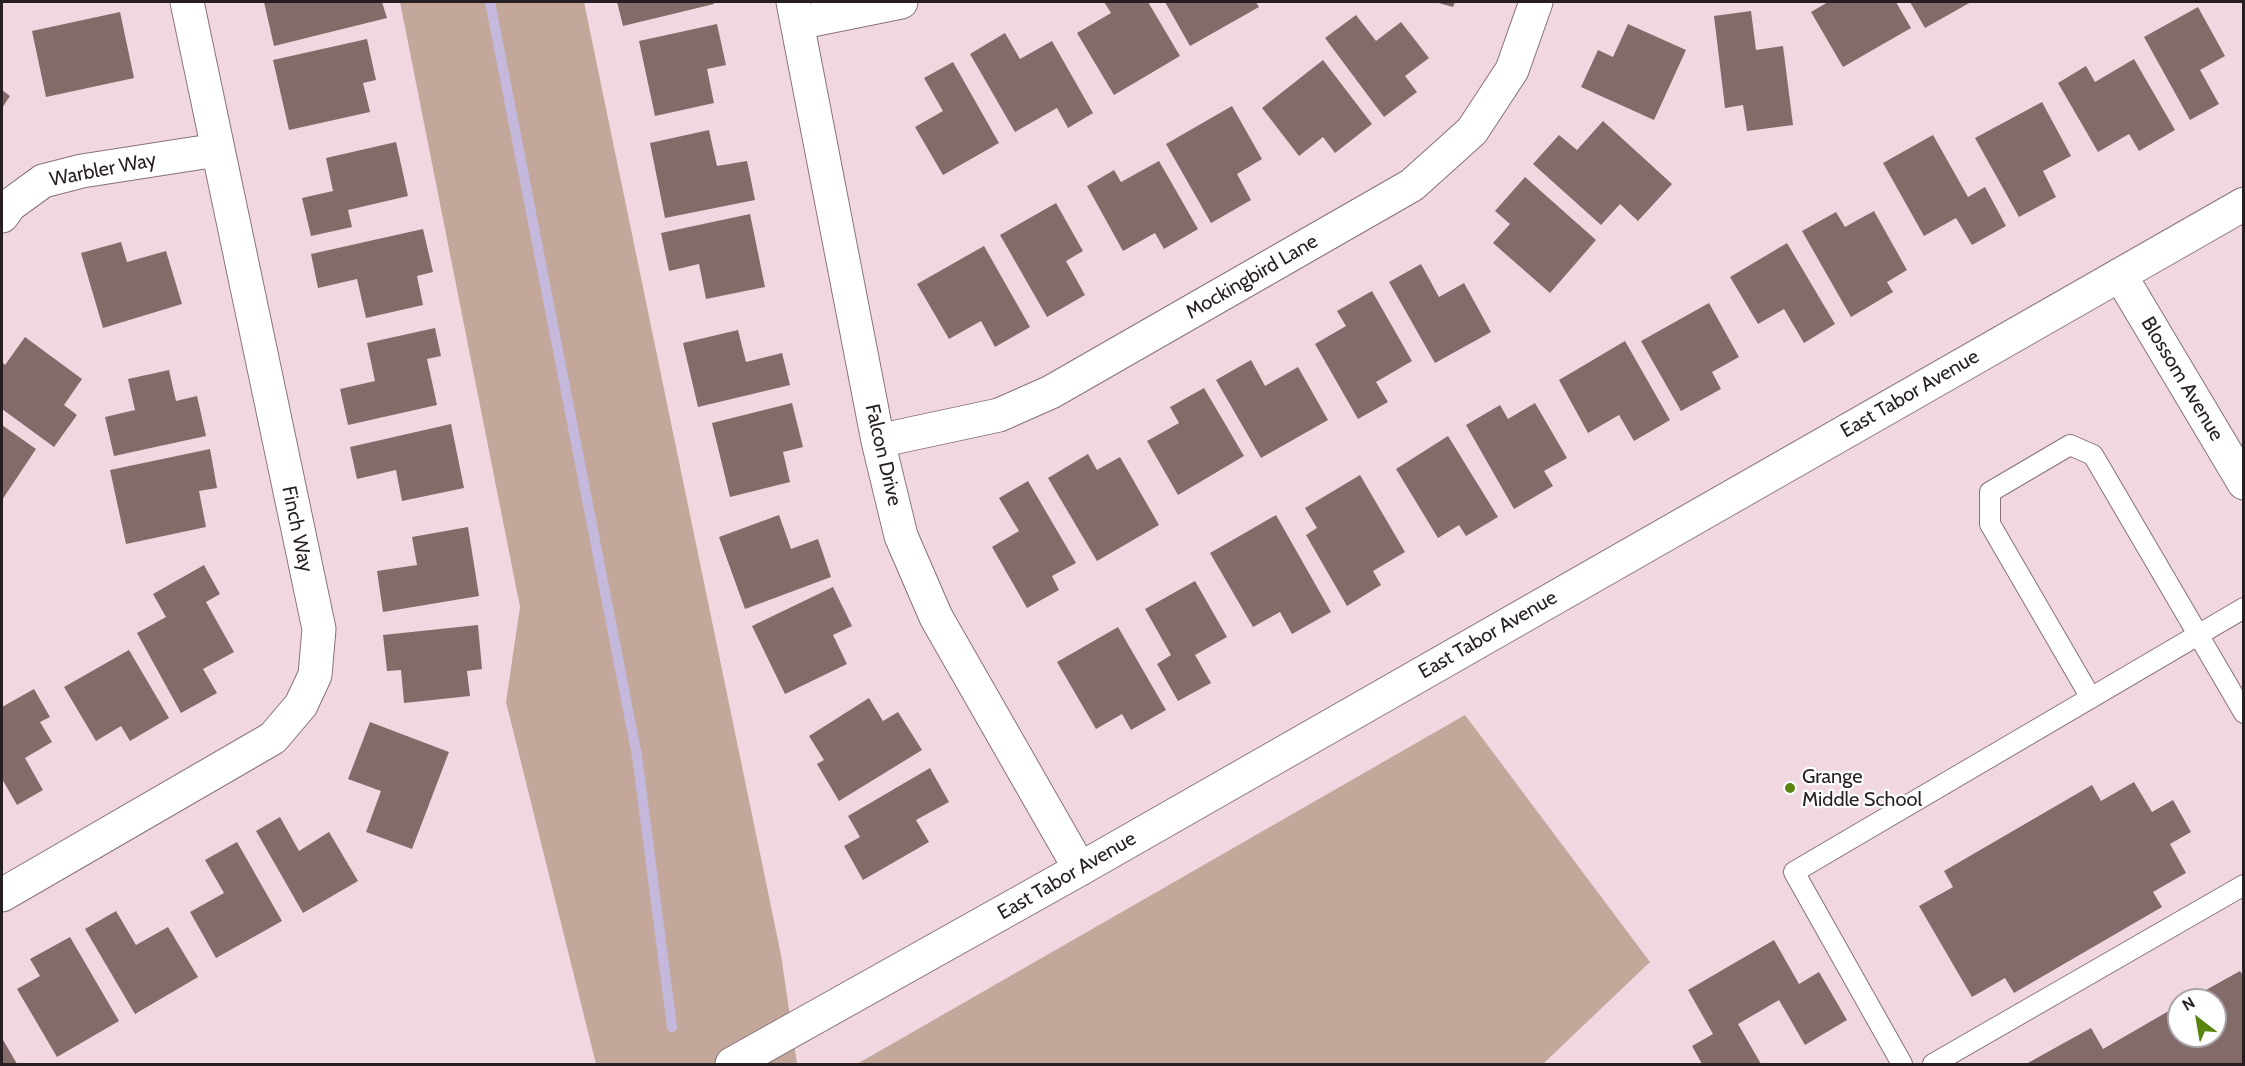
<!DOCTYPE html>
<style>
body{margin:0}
#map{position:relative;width:2245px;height:1066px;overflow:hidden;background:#f1d8e0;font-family:Cabin,sans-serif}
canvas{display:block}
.frame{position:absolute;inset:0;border:3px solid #271e22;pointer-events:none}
.north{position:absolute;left:2167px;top:988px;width:60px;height:60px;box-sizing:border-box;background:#fff;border:2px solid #a9a5a7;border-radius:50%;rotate:329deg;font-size:16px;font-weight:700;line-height:24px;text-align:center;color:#271e22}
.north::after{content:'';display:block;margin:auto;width:21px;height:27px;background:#58840f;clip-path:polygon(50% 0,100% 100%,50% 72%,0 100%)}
</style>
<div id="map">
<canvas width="2245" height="1066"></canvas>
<div class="frame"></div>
<div class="north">N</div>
</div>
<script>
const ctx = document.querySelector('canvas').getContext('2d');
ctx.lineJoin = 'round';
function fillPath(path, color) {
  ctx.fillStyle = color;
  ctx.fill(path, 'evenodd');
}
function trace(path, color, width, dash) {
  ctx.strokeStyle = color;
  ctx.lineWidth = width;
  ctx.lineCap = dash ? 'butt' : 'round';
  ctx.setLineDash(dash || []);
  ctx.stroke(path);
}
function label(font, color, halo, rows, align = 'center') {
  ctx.font = font + ' Cabin,sans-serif';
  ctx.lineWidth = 4.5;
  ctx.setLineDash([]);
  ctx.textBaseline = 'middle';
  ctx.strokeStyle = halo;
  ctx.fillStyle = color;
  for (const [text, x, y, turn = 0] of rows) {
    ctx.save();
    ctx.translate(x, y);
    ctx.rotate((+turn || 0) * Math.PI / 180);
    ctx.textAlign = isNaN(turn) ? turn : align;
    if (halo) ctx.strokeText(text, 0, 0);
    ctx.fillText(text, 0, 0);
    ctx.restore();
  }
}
const green = new Path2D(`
 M400 2H584L781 955 797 1064H596L506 702 520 607Z
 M1465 715 1650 962 1543 1064H857Z`);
const stream = new Path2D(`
 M490 2 637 756 672 1027`);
const building = new Path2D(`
 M264 2H382L387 18 274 46Z
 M617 2H713L714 4 623 26Z
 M1104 2H1148L1180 56 1114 95 1077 33 1111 13Z
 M1165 2H1256L1259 7 1190 46Z
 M1435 2H1455L1453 7Z
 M1828 2H1896L1911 28 1843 67 1811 12Z
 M1910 2H1971L1925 28Z
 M2198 7 2225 56 2200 70 2219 104 2190 120 2144 37Z
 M1751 11 1756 50 1783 46 1793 125 1747 131 1743 105 1725 108 1714 16Z
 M120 12 134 78 46 97 32 31Z
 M1356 15 1376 41 1401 22 1429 58 1405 76 1417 92 1384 117 1325 38Z
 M717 24 726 65 707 69 714 103 655 116 639 41Z
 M1628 24 1686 50 1654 120 1581 87 1598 50 1613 57Z
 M1005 33 1020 59 1052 41 1093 113 1068 128 1057 108 1015 132 970 54Z
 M367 39 376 80 363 83 370 112 289 130 273 60Z
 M2134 59 2175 130 2139 151 2129 134 2098 152 2058 83 2086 66 2095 82Z
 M1323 60 1372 124 1335 153 1323 137 1299 156 1262 108Z
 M953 62 999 143 943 175 915 127 943 111 924 78Z
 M2 90 10 96 2 108Z
 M2042 102 2071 156 2043 171 2056 197 2019 217 1975 138Z
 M1232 106 1262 159 1237 174 1251 200 1211 223 1166 144Z
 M1603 121 1672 184 1638 221 1620 204 1601 225 1533 164 1559 135 1577 150Z
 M709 130 717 166 747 161 755 200 665 218 650 143Z
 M1933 135 1968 197 1985 187 2006 226 1972 245 1956 218 1924 236 1883 163Z
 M396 142 408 196 348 210 352 227 311 236 302 198 333 191 326 158Z
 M1159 161 1198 229 1164 249 1155 233 1123 251 1087 186 1114 170 1121 182Z
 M1525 177 1596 240 1550 293 1493 243 1510 224 1495 211Z
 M1056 203 1083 251 1066 261 1085 295 1047 317 1000 235Z
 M1874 211 1907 270 1887 282 1893 292 1851 317 1802 231 1836 212 1845 227Z
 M750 214 765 287 706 299 699 264 669 271 661 233Z
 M423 229 433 272 417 276 423 305 366 318 357 279 318 288 311 254Z
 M121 242 127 262 166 251 182 304 103 328 81 253Z
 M1787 243 1835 324 1804 343 1784 309 1758 324 1730 277Z
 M984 246 1030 327 995 347 981 321 949 339 917 284Z
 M1421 264 1439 297 1464 283 1491 332 1435 363 1389 282Z
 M1372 291 1412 361 1376 382 1388 402 1358 419 1315 344 1346 326 1337 311Z
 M1709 303 1739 357 1712 372 1721 389 1681 411 1641 341Z
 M435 328 441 356 427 359 437 405 348 425 340 389 375 381 367 343Z
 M738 330 746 362 782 353 790 385 698 407 683 343Z
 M25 337 82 379 64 405 77 415 54 447 2 409V362L5 365Z
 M1625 341 1670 420 1634 441 1619 415 1588 433 1559 380Z
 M1251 360 1265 386 1298 367 1328 420 1261 458 1216 380Z
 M169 370 176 401 197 396 206 436 114 456 105 417 135 410 128 379Z
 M1204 388 1244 456 1178 495 1147 441 1179 423 1170 407Z
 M792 403 803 447 783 452 790 482 730 497 712 423Z
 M1535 403 1567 458 1544 471 1553 486 1514 509 1466 425 1500 405 1508 419Z
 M451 424 464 488 402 501 396 470 357 479 350 447Z
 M2 425 36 449 2 500Z
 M1448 436 1498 517 1466 536 1459 525 1438 538 1396 469Z
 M210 449 217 488 199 491 206 527 126 544 110 470Z
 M1088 454 1097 470 1120 457 1159 525 1097 561 1048 478Z
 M1360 475 1405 552 1373 571 1381 585 1347 606 1306 535 1317 528 1305 508Z
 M1028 481 1076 563 1052 576 1059 590 1027 608 992 547 1019 531 999 498Z
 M779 515 791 549 818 539 831 577 745 609 719 537Z
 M1276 515 1331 612 1292 634 1280 612 1253 627 1210 553Z
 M468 527 479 596 383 612 377 571 417 565 412 537Z
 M204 565 220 594 206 602 234 652 203 669 217 693 181 713 137 633 166 617 153 594Z
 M1195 581 1227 637 1195 655 1211 683 1178 701 1157 664 1171 655 1145 609Z
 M833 587 852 626 833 635 847 664 785 694 752 626Z
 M478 625 482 669 467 671 470 696 404 703 401 670 387 671 383 635Z
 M1118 627 1166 710 1131 730 1122 714 1096 729 1057 662Z
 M129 650 169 718 130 741 121 726 96 741 64 687Z
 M34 689 50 717 40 722 52 742 25 758 43 790 17 805 2 779V707Z
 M869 698 883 721 898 712 922 750 839 801 817 764 824 760 809 736Z
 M370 722 449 752 412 849 366 832 381 791 348 779Z
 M930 768 949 802 916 820 929 842 863 880 844 846 860 837 848 816Z
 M2134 782 2152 812 2173 800 2191 832 2170 844 2186 873 2153 892 2162 907 2014 993 2005 978 1972 997 1919 906 1953 887 1944 871 2092 785 2101 801Z
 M280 817 299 851 329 832 358 881 303 913 256 831Z
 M237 842 282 921 216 958 190 912 224 893 205 860Z
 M116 911 136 945 168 927 198 977 135 1014 85 929Z
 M70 937 119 1021 57 1057 17 989 40 976 30 959Z
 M1774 940 1799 984 1819 972 1847 1020 1805 1045 1779 1000 1738 1024 1761 1064H1702L1692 1046 1713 1034 1688 990Z
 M2240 971 2244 977V1064H2026L2091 1028 2103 1049 2179 1005V1036H2215V1000H2188Z
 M2 1038 17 1064H2Z`);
const service = new Path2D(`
 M2091 698 1990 524V492L2070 445 2093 455 2244 713
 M1902 1064 1794 872 2244 608
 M1933 1064 2244 885`);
const minor = new Path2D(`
 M793 2 878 441 901 536 936 617 1080 869
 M797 23 901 2
 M2 216 10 205 43 181 82 171 217 150
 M2120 275 2244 483
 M878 441 999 415 1051 392 1412 185 1472 131 1512 70 1536 2
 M2 895 273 738 301 705 315 675 319 629 187 2`);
const secondary = new Path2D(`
 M732 1064 1080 869 2244 204`);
const markers = [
 [1790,788,6,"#58840f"]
];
const streetNames = [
 ["Warbler Way",103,170,-11],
 ["Mockingbird Lane",1252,277,-30],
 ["Blossom Avenue",2182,379,59],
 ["East Tabor Avenue",1910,394,-30],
 ["Falcon Drive",883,455,77],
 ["Finch Way",297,529,78],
 ["East Tabor Avenue",1488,635,-30],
 ["East Tabor Avenue",1067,876,-30]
];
const poiNames = [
 ["Grange",1802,777],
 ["Middle School",1802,800]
];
fillPath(green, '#c2a79a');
trace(stream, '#c4b8dc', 10);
fillPath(building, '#836b6a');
trace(service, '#887179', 22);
trace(minor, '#887179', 35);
trace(secondary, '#887179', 35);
trace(service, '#fff', 20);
trace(minor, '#fff', 33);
trace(secondary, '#fff', 33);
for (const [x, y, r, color] of markers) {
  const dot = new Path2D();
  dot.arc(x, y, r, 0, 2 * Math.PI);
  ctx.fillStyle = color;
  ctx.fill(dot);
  trace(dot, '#fff', 2);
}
label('20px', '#271e22', '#fff', streetNames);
label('20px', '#271e22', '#fff', poiNames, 'left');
</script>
